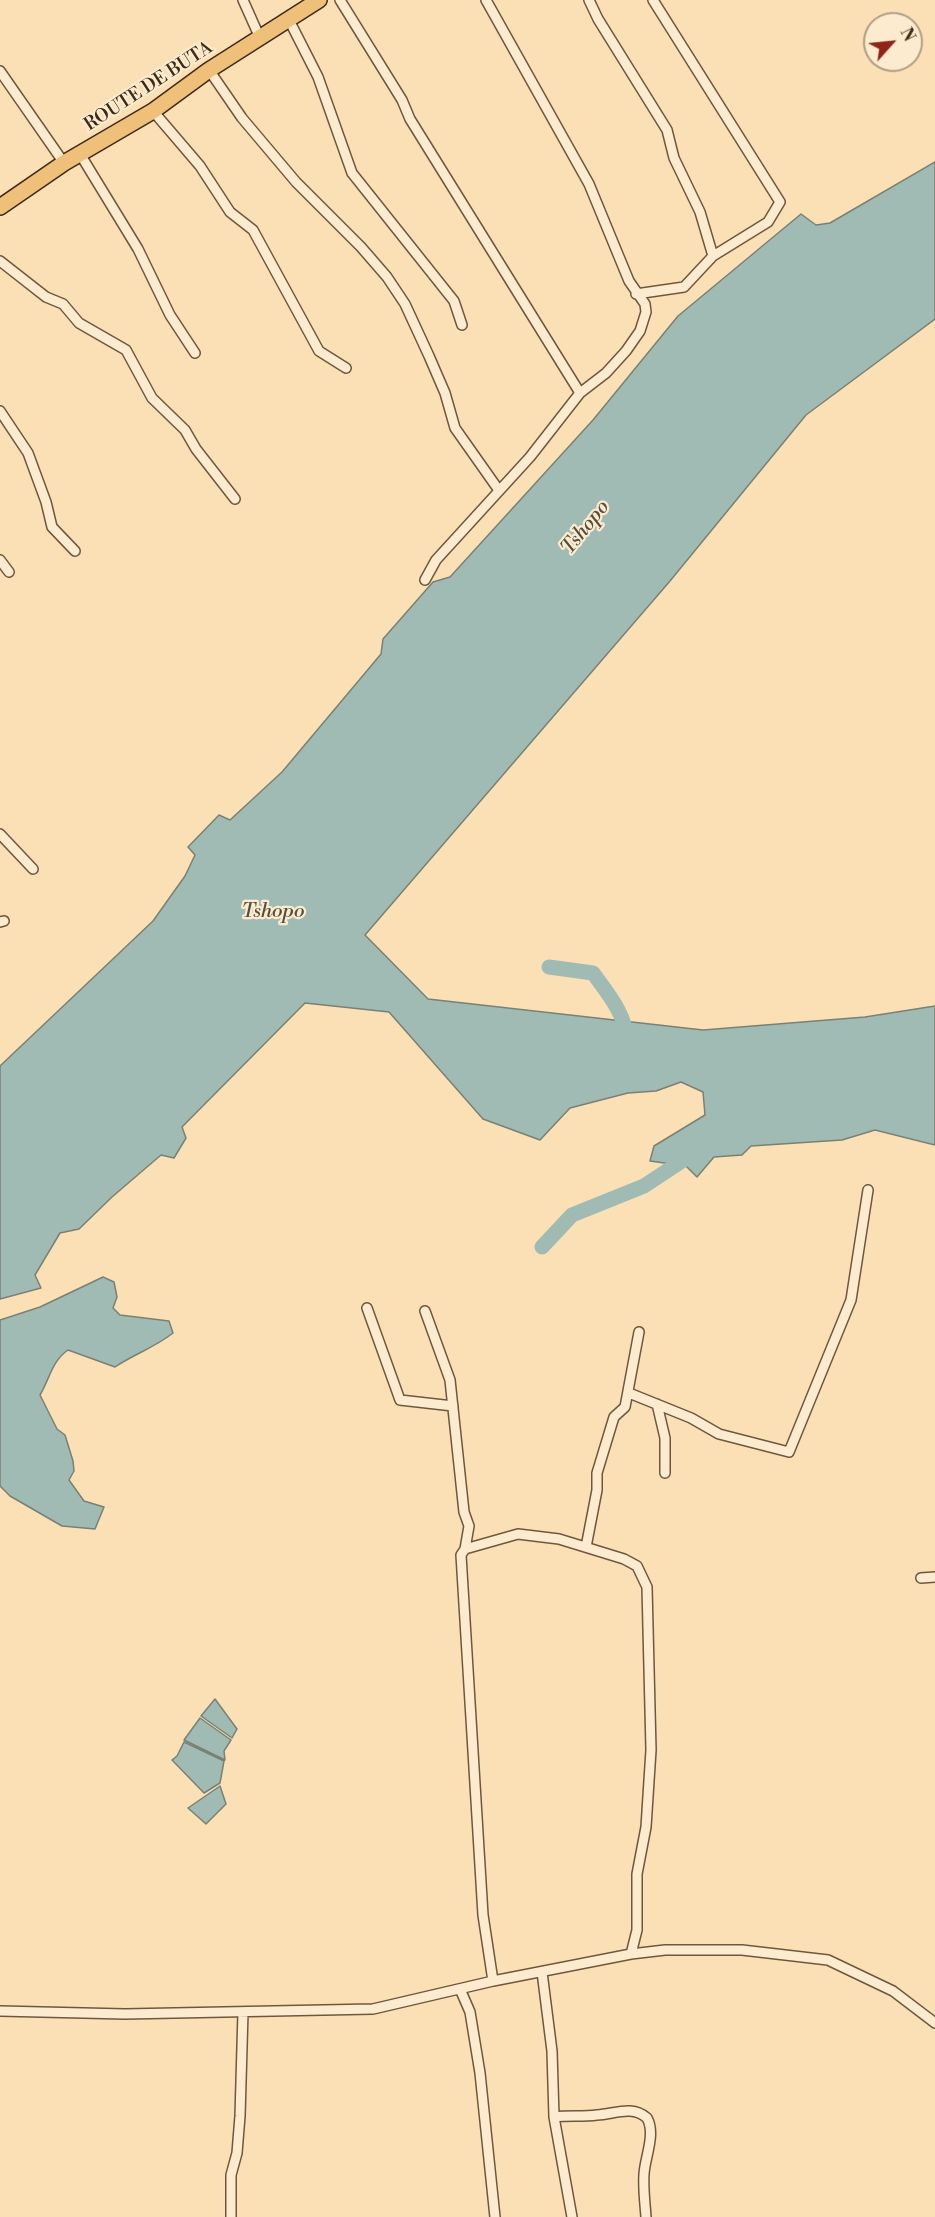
<!DOCTYPE html>
<style>
body{margin:0}
#map{position:relative;width:935px;height:2217px;overflow:hidden;background:#fce0b5;font-family:"Libre Bodoni",serif}
canvas{display:block}
.north{position:absolute;left:863px;top:12px;width:60px;height:60px;box-sizing:border-box;background:#fdebcf;border:2px solid #b19e85;border-radius:50%;rotate:63deg;font-size:16px;font-weight:700;line-height:24px;text-align:center;color:#3e2a15}
.north::after{content:'';display:block;margin:auto;width:21px;height:27px;background:#8f2418;clip-path:polygon(50% 0,100% 100%,50% 72%,0 100%)}
</style>
<div id="map">
<canvas width="935" height="2217"></canvas>
<div class="north">N</div>
</div>
<script>
const ctx = document.querySelector('canvas').getContext('2d');
ctx.lineJoin = 'round';
function fillPath(path, color) {
  ctx.fillStyle = color;
  ctx.fill(path, 'evenodd');
}
function trace(path, color, width, dash) {
  ctx.strokeStyle = color;
  ctx.lineWidth = width;
  ctx.lineCap = dash ? 'butt' : 'round';
  ctx.setLineDash(dash || []);
  ctx.stroke(path);
}
function label(font, color, halo, rows, align = 'center') {
  ctx.font = font + ' "Libre Bodoni",serif';
  ctx.lineWidth = 4.5;
  ctx.setLineDash([]);
  ctx.textBaseline = 'middle';
  ctx.strokeStyle = halo;
  ctx.fillStyle = color;
  for (const [text, x, y, turn = 0] of rows) {
    ctx.save();
    ctx.translate(x, y);
    ctx.rotate((+turn || 0) * Math.PI / 180);
    ctx.textAlign = isNaN(turn) ? turn : align;
    if (halo) ctx.strokeText(text, 0, 0);
    ctx.fillText(text, 0, 0);
    ctx.restore();
  }
}
const water = new Path2D(`
 M935 162V319L806 415 670 581 365 935 428 999 703 1030 865 1017 935 1006V1145L875 1130 842 1140 751 1146 742 1155 714 1157 697 1177 686 1166 650 1161 654 1146 705 1115 703 1092 681 1082 656 1091 628 1093 570 1108 540 1140 483 1119 389 1012 305 1003 182 1127 186 1138 174 1158 161 1155 112 1197 79 1229 60 1233 35 1275 41 1288 0 1299V1066L153 921 185 876 195 855 188 847 219 815 230 820 282 772 381 654 383 639 433 582 450 577 593 420 678 316 801 214 816 225 830 223Z
 M103 1277 114 1282 117 1297 113 1308 120 1315 169 1321 173 1333C154 1348 134 1354 115 1367L68 1350C52 1361 50 1378 40 1395L57 1429 65 1435 73 1461 74 1471 69 1480 84 1501 104 1507 95 1529 62 1526 10 1496 0 1486V1320L40 1307Z
 M215 1699 237 1729 232 1738 201 1716Z
 M200 1718 231 1740 224 1751 225 1760 184 1740Z
 M184 1742 224 1761 220 1783 204 1793 172 1760 177 1756Z
 M220 1786 226 1804 206 1824 188 1808Z`);
const river = new Path2D(`
 M549 967 593 973C606 991 628 1017 626 1040
 M542 1247 572 1215 644 1186 694 1153`);
const minor = new Path2D(`
 M243 0 260 38
 M340 0 402 100 410 119 580 393
 M589 0 598 19 667 130 674 158 700 212 713 256
 M288 18 318 77 352 173 454 301 462 325
 M209 70 242 118 296 182 361 247 387 277 405 304 429 356 445 393 455 428 498 489
 M0 71 64 163
 M153 111 200 166 230 212 253 230 319 351 346 368
 M80 154 138 249 170 315 195 353
 M0 261 46 297 63 304 79 323 126 350 152 398 185 430 196 449 235 499
 M636 294 684 287 713 256 768 222 780 202 653 0
 M0 411 28 453 46 502 52 527 75 551
 M0 560 9 572
 M425 580 436 560 530 457 580 393 606 373 626 351 640 331 646 312 645 304 629 281 589 184 486 0
 M0 834 33 869
 M0 922 4 921
 M367 1308 400 1400 453 1406
 M425 1311 450 1380 464 1512 469 1526 465 1549
 M629 1393 691 1418 719 1434 789 1452 851 1300 868 1190
 M657 1404 665 1438V1473
 M586 1547 597 1490V1473L614 1417 625 1407 639 1332
 M921 1578 935 1577
 M542 1972 552 2051 554 2117 572 2217
 M493 1981 483 1915 461 1555 465 1549 518 1534 559 1539 624 1559 637 1566 647 1587 651 1750 646 1827 637 1874V1930L631 1954
 M460 1989 470 2012 480 2073 495 2217
 M0 2011 125 2014 373 2009 493 1981 631 1954 665 1950H742L828 1960 893 1991 935 2023
 M554 2117C569 2115 582 2117 597 2115 615 2114 632 2105 647 2118 656 2134 645 2157 644 2174 643 2188 645 2203 646 2217
 M231 2217V2175L237 2153 240 2116 243 2012`);
const highway = new Path2D(`
 M0 207 64 163 153 111 209 70 319 0`);
const streetNames = [
 ["ROUTE DE BUTA",149,87,-33]
];
const waterNames = [
 ["Tshopo",586,528,-51],
 ["Tshopo",273,912]
];
fillPath(water, '#a0bbb4');
trace(water, '#798174', 1.5);
trace(river, '#a0bbb4', 15);
trace(minor, '#6e583d', 12);
trace(highway, '#3e2a15', 18);
trace(minor, '#fdebcf', 9);
trace(highway, '#eec07a', 15);
label('18px', '#3e2a15', '#fdebcf', streetNames);
label('italic 20px', '#564e3d', '#fdebcf', waterNames);
</script>
